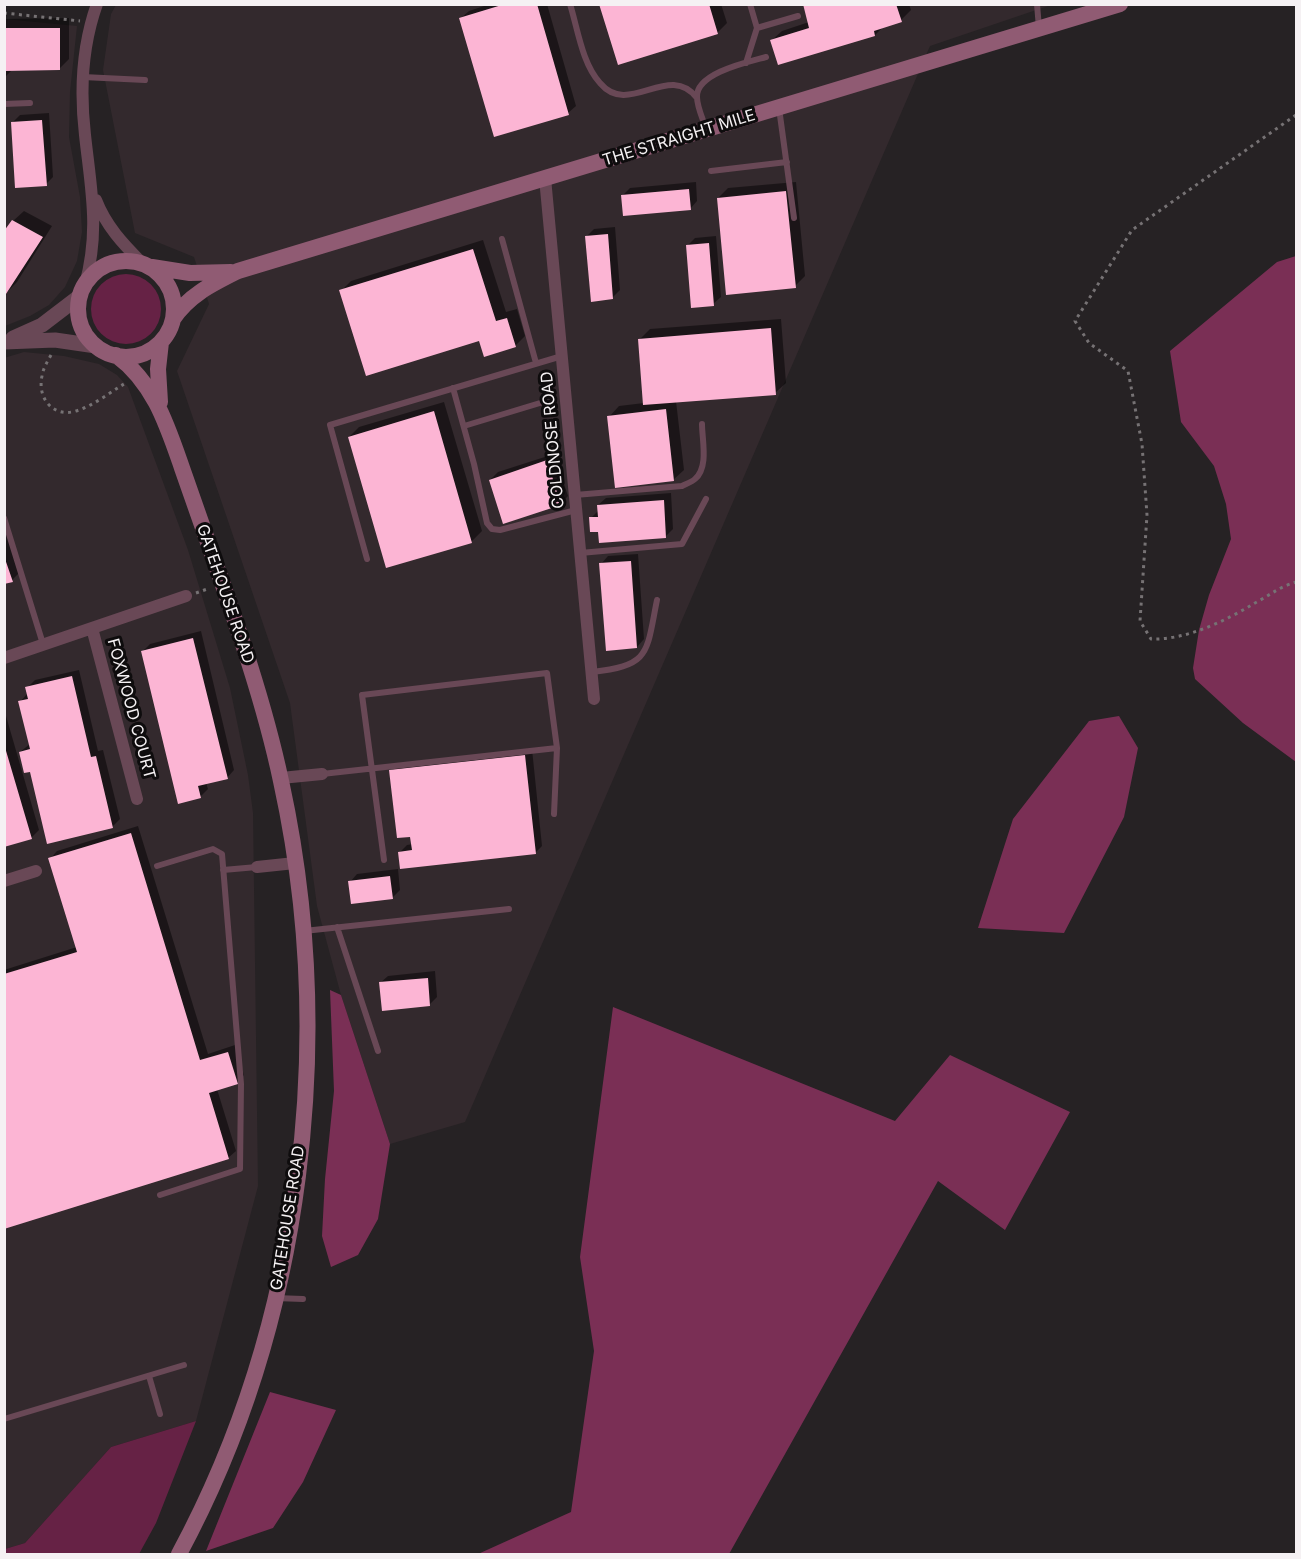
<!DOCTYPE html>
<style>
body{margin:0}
#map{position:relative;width:1301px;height:1559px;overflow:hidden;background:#262224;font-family:Inter,sans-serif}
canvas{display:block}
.frame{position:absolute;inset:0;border:6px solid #f5f1f3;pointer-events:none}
</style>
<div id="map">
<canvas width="1301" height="1559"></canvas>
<div class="frame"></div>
</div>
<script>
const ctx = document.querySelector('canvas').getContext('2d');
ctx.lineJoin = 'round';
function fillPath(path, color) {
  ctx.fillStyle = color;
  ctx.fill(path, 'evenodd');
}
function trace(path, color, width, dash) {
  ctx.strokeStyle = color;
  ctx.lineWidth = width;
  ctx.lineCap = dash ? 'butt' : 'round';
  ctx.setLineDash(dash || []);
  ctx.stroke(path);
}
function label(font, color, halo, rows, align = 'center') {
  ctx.font = font + ' Inter,sans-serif';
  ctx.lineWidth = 6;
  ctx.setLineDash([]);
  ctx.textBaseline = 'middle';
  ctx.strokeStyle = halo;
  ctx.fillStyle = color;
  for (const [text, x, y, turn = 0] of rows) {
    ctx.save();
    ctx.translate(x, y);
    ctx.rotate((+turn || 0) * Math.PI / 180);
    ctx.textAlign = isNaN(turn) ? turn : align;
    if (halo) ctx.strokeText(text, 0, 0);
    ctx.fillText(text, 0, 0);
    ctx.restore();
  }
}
const built = new Path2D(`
 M116 5H1051L930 46 465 1122 390 1144 341 995 317 906 290 703 177 371 209 304 194 257 135 233 103 70 111 14Z
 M5 19 77 26 70 92 69 137 80 197 82 232 77 261 65 287 49 305 30 316 5 326Z
 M24 352 64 356 99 364 117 375 128 387 188 550 230 688 248 775 253 813 258 1186 196 1421 111 1447 25 1543 5 1549 4 358Z`);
const green = new Path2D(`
 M91 309a35 35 0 1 1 70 0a35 35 0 1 1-70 0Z
 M196 1421 156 1523 139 1554H5V1549L25 1543 111 1447Z`);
const forest = new Path2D(`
 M1296 256V762L1243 723 1195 679 1193 668 1199 630 1209 595 1231 539 1226 504 1214 466 1181 422 1170 351 1277 262Z
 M1119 716 1138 748 1124 817 1064 933 978 928 1013 819 1089 721Z
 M330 990 341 995 390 1144 378 1219 358 1255 331 1267 322 1236 325 1179 334 1091Z
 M613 1007 895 1121 950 1055 1070 1112 1005 1230 938 1181 729 1554H478L571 1512 594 1351 580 1257Z
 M270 1392 336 1410 303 1482 273 1528 206 1551Z`);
const shadow = new Path2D(`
 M490 4H547L576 106 568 113 461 18 469 11Z
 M601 4H721L727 23 717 33Z
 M805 4H909L911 10 901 20 884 26 875 35 771 41 782 31 809 22Z
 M69 18V59L59 69H13L4 78V19Z
 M49 113 53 177 46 184 12 123 20 115Z
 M696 182 697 201 690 209 623 195 630 188Z
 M796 182 805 276 795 286 718 198 728 188Z
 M24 211 52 226 17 282 4 295 13 221Z
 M615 227 620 290 612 298 586 237 594 229Z
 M716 236 721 297 713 304 688 245 695 238Z
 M483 240 506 312 517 309 525 336 515 346 480 339 341 291 351 281Z
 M781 319 786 383 775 393 676 401 684 470 673 480 609 417 619 406 644 403 640 339 650 329Z
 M444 402 482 531 472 541 387 566 349 437 359 427Z
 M554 454 568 496 561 503 504 522 490 480 498 472Z
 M671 493 673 529 665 537 600 530 591 518 599 510 598 505 606 498Z
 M4 523 19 573 12 580 4 583Z
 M638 554 644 639 637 647 601 564 608 556Z
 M201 631 234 770 227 778 206 783 208 789 200 797 143 651 150 644Z
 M79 670 98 751 103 750 120 819 112 827 31 770 20 752 30 744 20 702 27 694V688L35 680Z
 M4 709 39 830 31 838 4 845Z
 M532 749 542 846 535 853 400 852 407 845 413 844 391 771 399 763Z
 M138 826 208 1054 235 1045 244 1075 237 1083 217 1089 236 1151 228 1158 4 1227V970L77 947 50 859 57 851Z
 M398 869 400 890 393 897 350 882 357 874Z
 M435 971 437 997 430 1004 380 983 388 976Z`);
const building = new Path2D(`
 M505 4H537L569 115 494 137 459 18Z
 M599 4H709L718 34 618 65Z
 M803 4H896L902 22 874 31 875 36 778 65 770 40 809 28Z
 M4 28H60V70L4 71Z
 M42 120 47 186 15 188 11 122Z
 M689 189 691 210 623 216 621 195Z
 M786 191 796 288 726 295 717 198Z
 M12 220 43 237 4 297V231Z
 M608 234 613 299 591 302 585 236Z
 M709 243 714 306 691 308 686 245Z
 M473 249 496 321 507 318 516 347 484 357 479 341 366 376 339 290Z
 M771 328 776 395 643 405 638 339Z
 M666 409 674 481 615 488 607 416Z
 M434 411 472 543 386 568 348 437Z
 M547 460 561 505 503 524 489 480Z
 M664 500 666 538 599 543 598 532H590L589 517H598L597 505Z
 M4 556 13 582 4 584Z
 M631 561 637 648 606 651 599 563Z
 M193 638 228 779 198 786 201 798 178 804 141 651Z
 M72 676 91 757 96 756 113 828 47 844 30 772 24 773 19 752 30 749 18 701 28 699 25 687Z
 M4 744 32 839 4 847Z
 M525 755 536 854 400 869 398 852 412 850 410 837 397 838 389 770Z
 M131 833 200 1060 228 1052 238 1084 209 1093 229 1159 4 1229V974L77 952 48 858Z
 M390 876 393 899 351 904 348 881Z
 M428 978 430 1006 382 1011 379 982Z`);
const path = new Path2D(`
 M4 13 80 21
 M1296 115 1132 230 1075 321 1089 343 1128 371 1142 444 1147 515 1140 621 1151 639C1187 640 1225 621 1255 603 1272 594 1277 588 1296 582
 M51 355C47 362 43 369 42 376 37 398 53 418 76 411 93 406 109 393 124 384
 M196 593 210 588`);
const service = new Path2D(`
 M570 4C578 30 582 63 600 83 629 118 669 61 697 98
 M750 4 757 28
 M1037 4 1039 28
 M746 63 757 28 798 16
 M83 77 145 80
 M4 104 30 103
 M779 108 794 218
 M706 129C703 119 697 107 697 97 696 73 748 62 766 57
 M711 171 787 162
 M502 239 536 363
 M453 388 474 464 487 523 492 529 500 530 576 510
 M464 426 540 403
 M575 495 682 486C686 484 692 482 695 479 709 467 702 440 702 424
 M4 518 43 644
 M580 553 682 544 706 499
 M367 559 330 425 562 356
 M592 672C651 665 646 654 657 600
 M322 774 557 748
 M384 860 362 695 547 673 557 748 554 814
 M157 866 213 849 222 854 241 1084 240 1169 160 1195
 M223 870 257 867
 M337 927 378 1051
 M304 931 509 909
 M275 1298 303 1299
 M149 1376 160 1414
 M4 1419 184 1365`);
const minor = new Path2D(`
 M545 178 594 699
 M96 200C106 226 123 244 143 264
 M85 285C100 230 91 190 85 135 80 92 82 46 97 4
 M92 628 137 799
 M4 658 186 596
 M281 778 322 774
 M257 867 295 863
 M4 881 36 871`);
const tertiary = new Path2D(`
 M13 338 42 325 80 296
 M4 342 55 340 96 346`);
const secondary = new Path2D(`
 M78 309a48 48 0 1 1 96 0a48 48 0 1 1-96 0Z
 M152 267 190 273 231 272
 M173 319C189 295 212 284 238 271L1120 4
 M116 355C154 383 167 425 182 468 191 493 200 519 209 545 236 622 264 701 281 781 337 1037 304 1322 179 1554
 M160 402 158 369 161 342`);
const streetNames = [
 ["THE STRAIGHT MILE",679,138,-17],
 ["COLDNOSE ROAD",553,440,-95],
 ["GATEHOUSE ROAD",225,594,71],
 ["FOXWOOD COURT",131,709,75],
 ["GATEHOUSE ROAD",288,1218,-81]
];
fillPath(built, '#33292d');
fillPath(green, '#662245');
fillPath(forest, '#7a2f55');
fillPath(shadow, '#0007');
fillPath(building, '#fcb5d4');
trace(path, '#767274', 3, [3, 4.5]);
trace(service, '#694856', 6);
trace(minor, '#694856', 12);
trace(tertiary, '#694856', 15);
trace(secondary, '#905b73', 16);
label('16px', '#f5f1f3', '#0e0c0d', streetNames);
</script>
